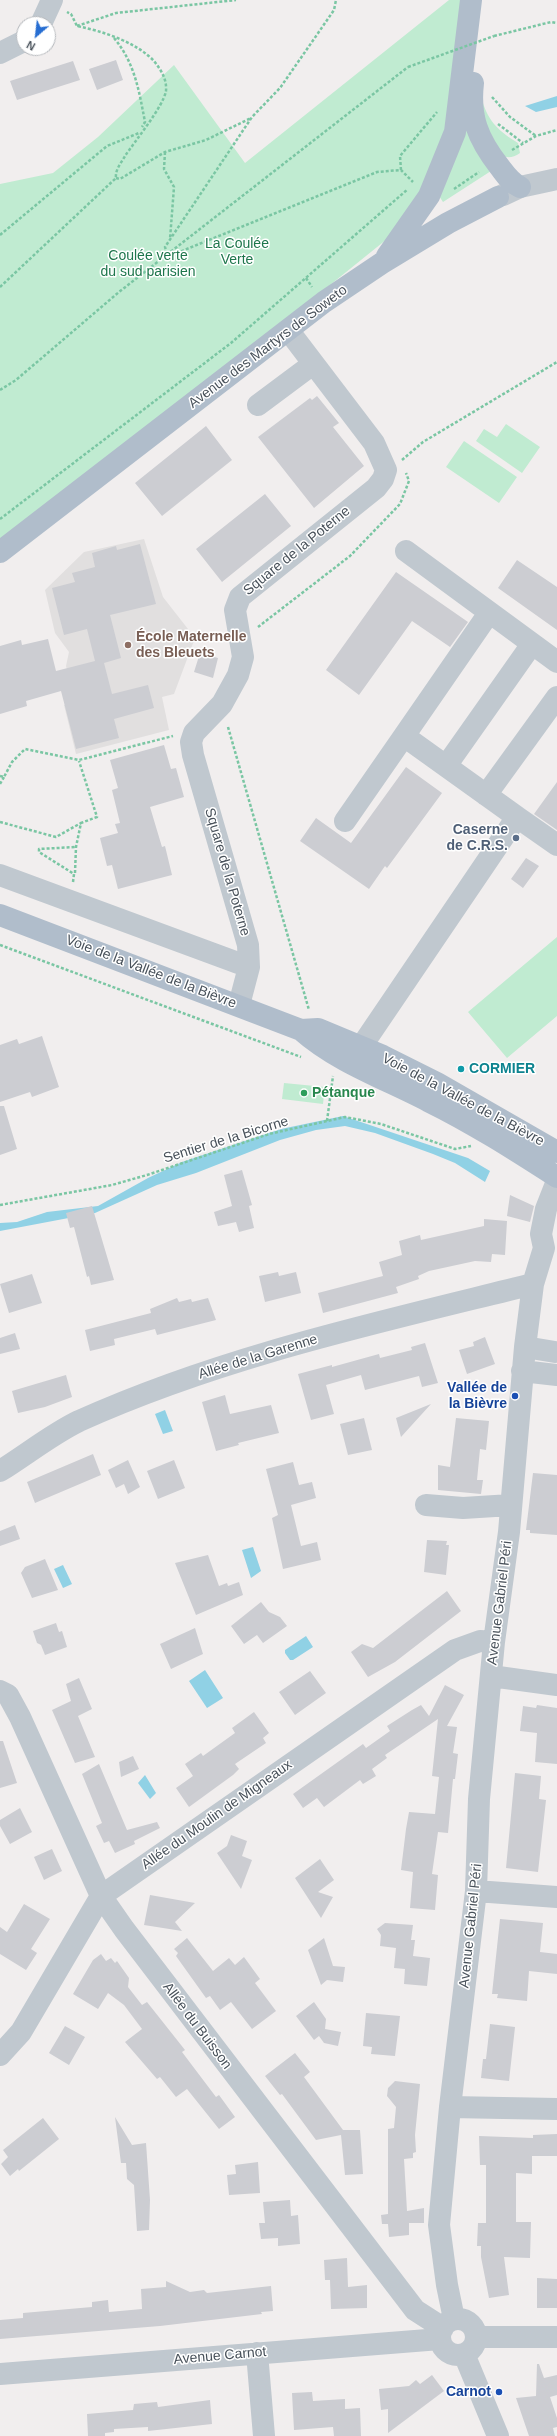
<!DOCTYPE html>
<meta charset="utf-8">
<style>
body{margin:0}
#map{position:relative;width:557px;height:2436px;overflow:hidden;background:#f1eeee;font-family:Arial,sans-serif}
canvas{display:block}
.north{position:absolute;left:16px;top:16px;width:40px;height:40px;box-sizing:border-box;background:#fff;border:1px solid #b6b9bd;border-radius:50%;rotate:208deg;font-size:11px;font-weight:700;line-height:16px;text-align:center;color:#48515a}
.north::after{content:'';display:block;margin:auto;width:14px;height:18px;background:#276ed2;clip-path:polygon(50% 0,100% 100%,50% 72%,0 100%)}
</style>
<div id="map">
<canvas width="557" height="2436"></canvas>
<div class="north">N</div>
</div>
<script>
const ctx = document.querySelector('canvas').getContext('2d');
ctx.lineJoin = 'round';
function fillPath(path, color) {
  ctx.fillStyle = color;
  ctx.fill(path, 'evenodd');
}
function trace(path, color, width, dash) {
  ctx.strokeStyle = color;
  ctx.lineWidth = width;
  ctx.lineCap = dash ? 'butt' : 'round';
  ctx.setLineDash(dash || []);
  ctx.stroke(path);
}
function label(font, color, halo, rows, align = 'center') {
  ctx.font = font + ' Arial,sans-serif';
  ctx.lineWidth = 3;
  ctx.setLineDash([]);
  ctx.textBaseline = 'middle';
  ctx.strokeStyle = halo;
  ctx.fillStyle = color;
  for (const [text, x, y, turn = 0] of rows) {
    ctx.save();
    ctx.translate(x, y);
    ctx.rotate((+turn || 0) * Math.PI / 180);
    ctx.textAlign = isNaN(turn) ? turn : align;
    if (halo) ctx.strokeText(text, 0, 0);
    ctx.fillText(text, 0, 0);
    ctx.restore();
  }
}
const education = new Path2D(`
 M144 539 163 597 195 638 174 694 162 697 169 730 76 754 64 705 75 701 66 666 69 652 55 633 45 590 84 552Z`);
const green = new Path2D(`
 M449 0H463L450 123 420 196 392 235 247 352 0 544V184L53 173 98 137 174 65 245 163Z
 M481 96C487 120 497 130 518 143L520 153C491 174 484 113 481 96Z
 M466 125 491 171 443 202 437 193Z
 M506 424 540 447 522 473 476 441 484 429 497 437Z
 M464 441 517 477 499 503 446 467Z
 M557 937V1016L507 1058 468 1012Z
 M284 1083 325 1087 323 1104 282 1099Z`);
const water = new Path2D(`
 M557 96V107L536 112 525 106Z
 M343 1116 468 1158 490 1171 485 1182 455 1163 433 1154 375 1133 345 1126 316 1130 280 1140 196 1173 157 1185 95 1213 0 1231V1223L17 1222 47 1212 98 1206 148 1178 182 1162 281 1129Z
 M165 1410 173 1431 163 1434 155 1414Z
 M253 1547 261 1571 251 1578 242 1550Z
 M63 1565 72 1584 63 1588 54 1569Z
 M306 1636 313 1647 293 1660H290L285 1653V1650Z
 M205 1670 223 1698 207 1708 189 1681Z
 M145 1775 156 1793 150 1799 138 1783Z`);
const building = new Path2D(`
 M116 60 123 80 97 90 89 69Z
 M73 61 80 80 17 100 10 81Z
 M317 396 339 423 333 427 364 466 314 508 258 437 310 398 312 400Z
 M206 426 232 460 162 516 135 483Z
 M265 494 291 526 222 582 196 549Z
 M140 544 156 604 110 615 121 658 104 663 112 694 148 685 154 708 114 719 119 738 76 749 61 691 26 701 27 706 0 714V646L21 640 22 645 48 639 56 671 95 661 87 629 64 635 52 588 75 582 72 573 95 567 92 553 116 546 117 550Z
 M517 560 557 587V630L498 588Z
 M396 572 468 622 450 647 412 621 359 695 326 670Z
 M200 653 218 658 213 678 194 672Z
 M164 745 171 769 176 768 184 797 150 807 162 847 165 846 172 875 118 889 112 865 107 866 100 838 118 833 115 824 120 823 112 790 118 788 110 760Z
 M406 767 442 793 387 868 385 866 369 889 300 841 316 818 351 843Z
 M557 782V830L534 814Z
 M526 858 539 866 523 888 511 879Z
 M42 1036 59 1087 32 1097 30 1092 0 1102V1045L17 1039 19 1044Z
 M0 1106H4L17 1149 0 1155Z
 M242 1170 252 1205 249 1206 254 1228 239 1232 236 1222 218 1226 214 1212 232 1206 224 1175Z
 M510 1195 534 1206 530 1222 507 1216Z
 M92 1206 114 1280 91 1285 89 1276 87 1277 74 1227 70 1228 66 1213Z
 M484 1219 507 1221 505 1255 492 1254 491 1262 475 1261 429 1271 418 1276 419 1279 396 1287 398 1293 323 1313 318 1293 383 1276 379 1262 402 1255 399 1241 420 1235 421 1240 484 1226Z
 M278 1272 279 1276 296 1272 301 1293 265 1302 259 1276Z
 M32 1274 42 1303 9 1313 0 1284Z
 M177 1298 179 1302 191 1299 192 1302 208 1298 216 1320 157 1335 155 1329 114 1339 115 1345 90 1351 85 1330 151 1313 150 1309Z
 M15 1333 20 1349 0 1354V1338Z
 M485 1337 495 1364 467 1374 459 1350 474 1346 473 1342Z
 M425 1343 438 1383 422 1387 419 1376 365 1390 361 1375 326 1385 334 1414 311 1420 298 1374 332 1365V1367L379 1354 380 1358 412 1350 411 1347Z
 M66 1375 72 1397 45 1407 18 1413 12 1391Z
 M225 1395 230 1414 271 1405 279 1433 238 1443 239 1445 216 1451 202 1402Z
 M431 1404 401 1437 396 1418Z
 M364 1418 372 1450 348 1455 340 1424Z
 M456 1418 489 1421 486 1450 480 1449 477 1480H483L481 1494 438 1490V1465L450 1467Z
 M93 1454 101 1475 35 1503 27 1482Z
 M128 1460 140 1487 128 1494 124 1484 116 1488 108 1470Z
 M174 1460 185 1488 158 1499 147 1471Z
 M293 1462 299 1485 312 1482 316 1498 291 1505 301 1546 317 1542 321 1560 283 1569 272 1518 278 1515 266 1469Z
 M533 1473 557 1475V1535L530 1533V1530H526Z
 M15 1525 20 1539 0 1546V1531Z
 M427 1540 447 1541 446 1545H449L446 1575 424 1572Z
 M208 1555 219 1586 227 1583 228 1586 239 1582 243 1595 196 1615 175 1563Z
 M45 1559 58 1590 32 1598 21 1573 25 1567Z
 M447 1591 461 1611 395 1662 368 1677 351 1652 362 1644 373 1648Z
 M261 1602 269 1612 280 1617 287 1626 263 1643 257 1635 244 1644 231 1626Z
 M56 1623 59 1632 62 1631 67 1647 45 1655 41 1645 37 1643 33 1631Z
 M195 1628 203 1654 171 1669 160 1644Z
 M310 1671 326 1693 295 1715 279 1692Z
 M79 1678 92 1709 78 1716 95 1757 75 1763 52 1710 71 1701 66 1684Z
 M445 1685 464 1695 447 1726 457 1727 453 1753 458 1754 455 1779H453L448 1833 438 1832 432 1874 438 1875 435 1910 410 1908 413 1872 401 1870 406 1829 409 1812 435 1814 439 1777 432 1776 438 1719 385 1755 387 1758 372 1769 376 1776 363 1784 360 1780 324 1807 317 1798 303 1808 293 1794 363 1744 366 1748 390 1731 387 1726 412 1710 421 1705 429 1716Z
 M537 1705 557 1708V1764L535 1762 537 1733 520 1731 523 1706 536 1708Z
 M254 1712 269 1733 263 1738 266 1743 235 1764 239 1769 233 1775 189 1807 176 1788 193 1776 185 1764 201 1753 203 1756 235 1733 232 1728Z
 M0 1741H3L17 1783 0 1788Z
 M133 1756 139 1769 121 1777 119 1762Z
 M99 1764 127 1830 157 1822 160 1828 134 1841 135 1844 115 1853 109 1841 104 1843 96 1826 102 1823 82 1774Z
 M515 1773 541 1776 539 1799 546 1800 538 1872 506 1868Z
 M20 1808 32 1832 10 1844 0 1826V1820Z
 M231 1835 247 1841 242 1856 252 1860 241 1889 217 1853 227 1846Z
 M52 1849 62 1871 44 1880 34 1857Z
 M320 1859 334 1880 318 1892 333 1897 321 1918 295 1878Z
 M150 1895 195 1903 175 1922 182 1931 144 1925Z
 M24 1904 50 1919 31 1949 37 1953 26 1970 0 1954V1927L7 1932Z
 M500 1919 543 1923 540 1952 557 1954V1974L529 1971 527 2001 497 1998 498 1994H492Z
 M385 1923 413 1925 411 1940H415L413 1956 430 1958 427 1986 404 1984 405 1969 394 1968 396 1948 380 1946 381 1935 377 1929Z
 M187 1938 213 1971 229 1958 235 1965 244 1957 260 1979 255 1983 276 2011 252 2029 231 2002 220 2010 210 1996 206 1998 176 1956 178 1953 174 1949Z
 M324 1938 333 1966 345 1967 343 1982 327 1980 321 1985 308 1950Z
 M101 1954 106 1961 111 1958 115 1963 117 1961 129 1978 128 1987 142 2005 147 2002 185 2050 182 2052 216 2097 219 2095 235 2117 219 2129 187 2089 176 2097 160 2077 157 2079 125 2042 142 2029 124 2005 108 1993 98 2009 73 1994 93 1960Z
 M314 2002 326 2019 325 2029 341 2032 338 2046 324 2043 319 2036 314 2040 296 2016Z
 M366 2013 400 2016 395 2056 371 2054 372 2047 363 2046Z
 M490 2024 515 2027 509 2081 481 2078 483 2059H486Z
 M65 2026 85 2037 69 2065 49 2053Z
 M295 2053 310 2072 304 2077 343 2130H360L363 2174 345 2175 341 2135 316 2140 282 2094 280 2095 265 2076Z
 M395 2081 420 2084 415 2135 416 2152 413 2153V2158L404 2159 407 2211 424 2208V2223H409V2235L389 2237 388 2224H382L381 2215 388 2214V2129L394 2128 396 2107 387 2096 388 2088Z
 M115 2117 132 2145 146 2143 150 2200 149 2230 137 2231 134 2185 127 2179 126 2163H121Z
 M43 2118 59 2139 19 2171 18 2169 10 2176 1 2164 8 2157 3 2150Z
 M557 2134V2156H532V2174L516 2173V2222H531L530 2258 504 2257 509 2295 489 2298 481 2257V2246H477L478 2223H486V2165H480L479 2136 533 2138V2135Z
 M258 2162 260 2193 229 2195 227 2175 236 2174 235 2165Z
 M290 2200 291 2216 298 2215 300 2244 278 2246V2238L261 2239 259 2223H265L263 2202Z
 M347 2258 348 2287 367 2285V2308L331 2309 330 2280H325L324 2260Z
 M537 2278 557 2279V2308H537Z
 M166 2281 190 2292 204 2290 207 2293 271 2286 273 2311 261 2312 262 2314 160 2326 0 2339V2320L23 2318V2313L92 2307V2302L108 2300 109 2312 142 2309 141 2289 166 2287Z
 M537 2364H539L544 2378 557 2375V2395L550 2397 557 2418V2427L553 2428 555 2436H529L516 2398 536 2396Z
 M432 2375 444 2391 388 2433V2409L381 2410 379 2389 409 2386 416 2380 420 2384Z
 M312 2392 313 2401 345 2399V2409L360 2408 361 2436H334L333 2427 294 2430 292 2393Z
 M210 2400 212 2424 148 2431V2427L114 2429V2432L105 2433V2436H88L87 2414 133 2410 134 2404 157 2402 158 2407Z`);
const path = new Path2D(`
 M77 26 116 13 236 0
 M494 36 551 22 557 23
 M114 38C135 63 139 91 145 122L142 127
 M492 97 510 117 536 136
 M498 124 523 143
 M512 150 536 136 557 130
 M165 152 164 169 174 187 170 239
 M401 170 400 156 437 112
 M116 178 120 179 165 152 206 140 251 118
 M454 189 479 172
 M0 235 107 146 139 133
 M167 254 165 247 252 117 280 88 314 39 334 10 336 0
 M167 254 172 255 377 172 401 170 413 182
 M306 278 312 287
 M0 287 116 178C115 170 121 163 125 156 135 141 163 107 166 91 167 79 161 70 154 61 136 42 102 31 77 26L71 14 67 12
 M0 390 16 380 119 292 408 67
 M402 460 423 442 557 362
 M0 519 231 343 408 189
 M258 627 350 556 400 504 409 481 406 473
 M228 727 309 1010
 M0 776 4 777 12 762 25 749 79 760 173 736
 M0 784 4 777
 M0 822 56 837 81 823
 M75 873 76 847 81 823 97 817 79 761
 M73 882 74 874 39 852V849L76 847
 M0 945 301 1057
 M327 1121 333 1076
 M0 1205 112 1185 147 1175 269 1134 345 1117 381 1124 455 1149 471 1146`);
const minor = new Path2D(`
 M41 24 52 0
 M0 53 24 41
 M503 195 520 187 557 179
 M258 405 313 364
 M406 551 557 662
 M404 736 489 613
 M446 766 532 644
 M486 795 557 697
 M517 817 557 845
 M345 821 404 736 517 817 361 1047
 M0 875 249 967
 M239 1005 249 967 248 945 193 755 191 742 194 733 222 704 238 675 243 657 235 610 240 597 376 488 383 479 386 470 374 443 288 330
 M525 1347 555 1352
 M522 1371 557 1375
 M0 1471C26 1455 52 1434 79 1421 223 1356 380 1322 533 1284
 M426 1505 463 1508 511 1505
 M491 1676 557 1685
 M0 1691 8 1695 20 1717 101 1896 124 1929 415 2310 443 2328
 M476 1891 557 1897
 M0 2055 21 2032 101 1896 455 1650 480 1641 494 1642
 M450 2107 557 2109
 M454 2319 447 2285 439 2225 450 2107 476 1891 479 1799 494 1642 509 1532 525 1347 533 1284 544 1248 541 1234 546 1209 557 1181
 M440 2337a18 18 0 1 1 36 0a18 18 0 1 1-36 0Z
 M476 2337H557
 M257 2353 264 2436
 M464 2354 498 2436
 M0 2374 440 2339`);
const major = new Path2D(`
 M473 83C469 117 478 139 499 166 506 175 510 182 520 187
 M387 256 429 196 455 132 471 0
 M0 552 324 302 382 263 448 223 498 197
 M0 915 301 1030C337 1062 386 1079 428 1101 473 1123 515 1150 557 1177
 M301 1030 318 1029 383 1056 437 1083 557 1152`);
const pathBridge = new Path2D(`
 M408 67 494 36`);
const markers = [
 [128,645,4,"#8d6e63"],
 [516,838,4,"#5c6f8a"],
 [461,1069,4,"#0f9aa8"],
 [304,1093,4,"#2e9e5b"],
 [515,1396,4,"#1a4fb4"],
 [499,2392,4,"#1a4fb4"]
];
const parkNames = [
 ["La Coulée",237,244],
 ["Verte",237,260],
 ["Coulée verte",148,256],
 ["du sud parisien",148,272]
];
const streetNames = [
 ["Avenue des Martyrs de Soweto",268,347,-37],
 ["Square de la Poterne",297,551,-39],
 ["Square de la Poterne",227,872,74],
 ["Voie de la Vallée de la Bièvre",151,972,21],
 ["Voie de la Vallée de la Bièvre",463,1100,28],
 ["Sentier de la Bicorne",226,1140,-17],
 ["Allée de la Garenne",258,1357,-17],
 ["Avenue Gabriel Péri",500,1603,-83],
 ["Allée du Moulin de Migneaux",217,1815,-35],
 ["Avenue Gabriel Péri",471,1926,-84],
 ["Allée du Buisson",197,2026,53],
 ["Avenue Carnot",220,2356,-5]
];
const educationNames = [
 ["École Maternelle",136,637],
 ["des Bleuets",136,653]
];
const serviceNames = [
 ["Caserne",508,830],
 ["de C.R.S.",508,846]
];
const cultureNames = [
 ["CORMIER",469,1069]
];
const leisureNames = [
 ["Pétanque",312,1093]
];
const transitNames = [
 ["Vallée de",507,1388],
 ["la Bièvre",507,1404],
 ["Carnot",491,2392]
];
fillPath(education, '#e1dfdf');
fillPath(green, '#c0ebd1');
fillPath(water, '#90d1e5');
fillPath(building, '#cccdd2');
trace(path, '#7ac6a3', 2.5, [3, 2]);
trace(minor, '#c0c8cf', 22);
trace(major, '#b0bdcb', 22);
trace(pathBridge, '#7ac6a3', 2.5, [3, 2]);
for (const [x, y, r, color] of markers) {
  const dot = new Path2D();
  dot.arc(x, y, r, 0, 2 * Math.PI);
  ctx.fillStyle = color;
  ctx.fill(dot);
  trace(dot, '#fff', 1.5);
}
label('14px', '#1e764c', '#fff', parkNames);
label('14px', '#48515a', '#fff', streetNames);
label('bold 14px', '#785e54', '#fff', educationNames, 'left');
label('bold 14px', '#4e5e75', '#fff', serviceNames, 'right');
label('bold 14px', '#0d838f', '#fff', cultureNames, 'left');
label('bold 14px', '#27864d', '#fff', leisureNames, 'left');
label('bold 14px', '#164399', '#fff', transitNames, 'right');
</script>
